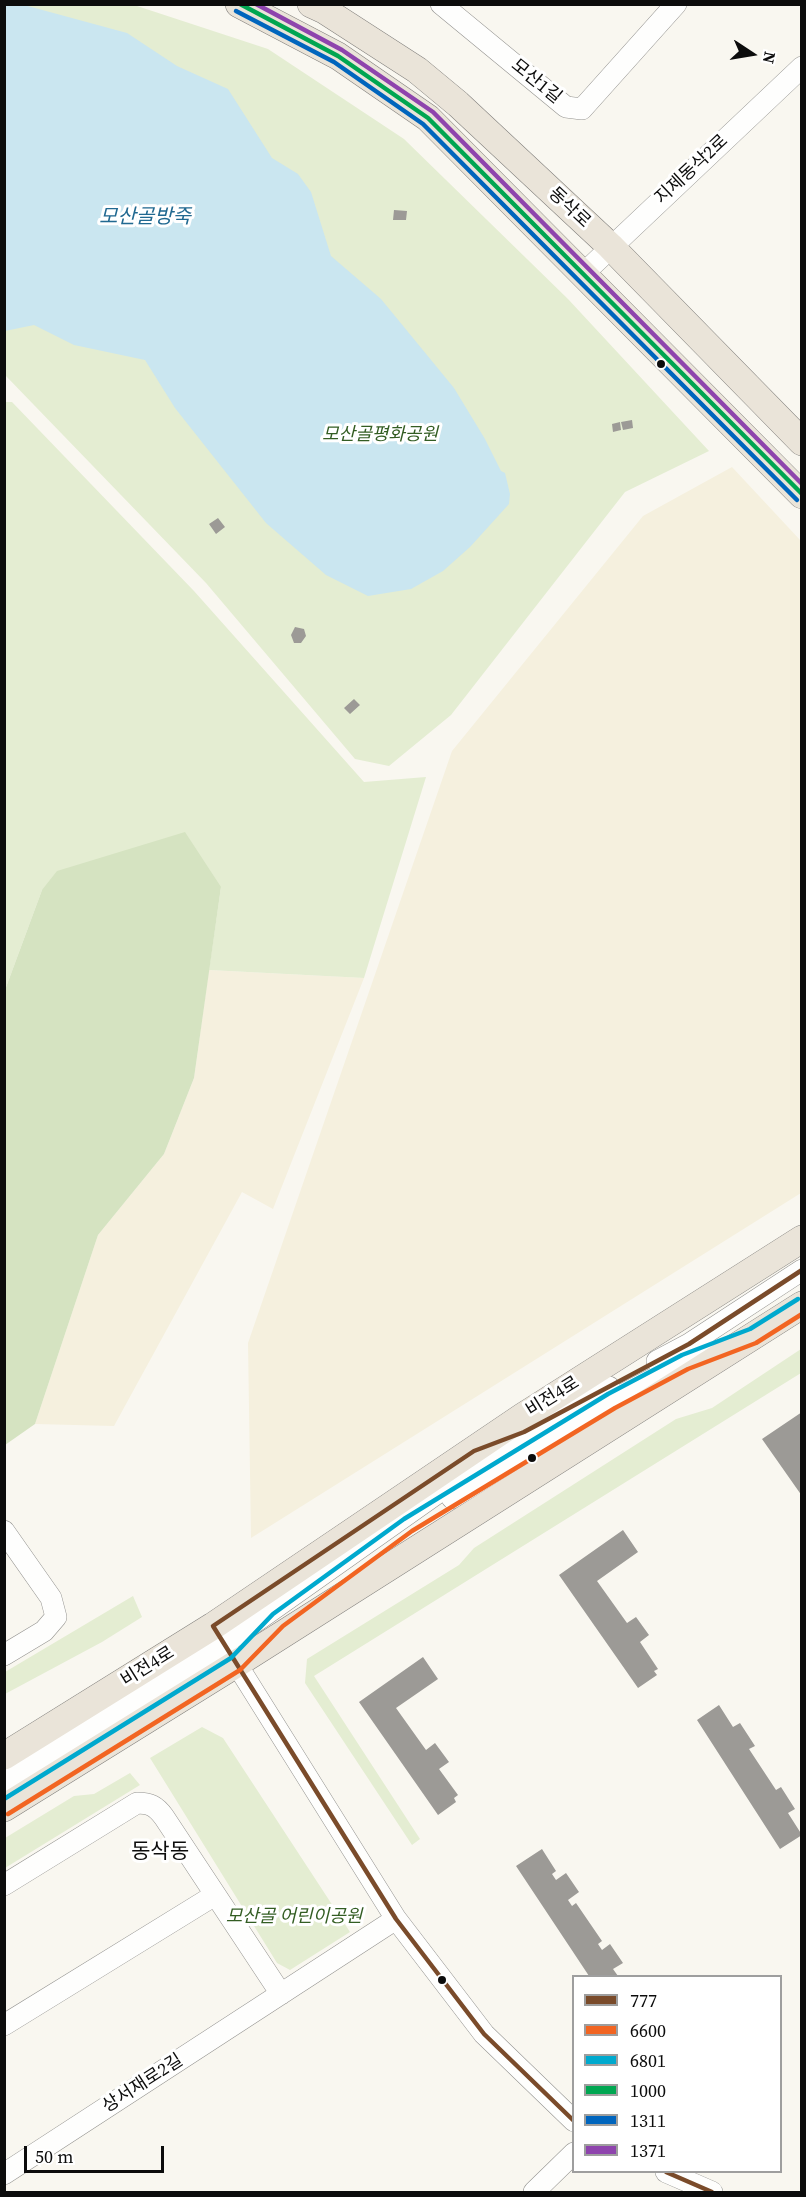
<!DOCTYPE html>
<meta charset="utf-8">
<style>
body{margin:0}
#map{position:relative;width:806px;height:2197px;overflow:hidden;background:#f9f7f0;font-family:"Source Serif 4",serif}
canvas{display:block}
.frame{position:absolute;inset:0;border:6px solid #0c0c0c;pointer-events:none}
.legend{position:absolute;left:572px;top:1975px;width:210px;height:198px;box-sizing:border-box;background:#fff;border:2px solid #9e9e9e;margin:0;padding:8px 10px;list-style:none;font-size:18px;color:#0c0c0c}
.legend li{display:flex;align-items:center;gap:12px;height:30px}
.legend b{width:30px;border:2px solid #9e9e9e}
.north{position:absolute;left:722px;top:24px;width:60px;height:60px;-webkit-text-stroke:4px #fff;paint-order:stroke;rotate:102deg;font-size:16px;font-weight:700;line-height:24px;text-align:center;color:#0c0c0c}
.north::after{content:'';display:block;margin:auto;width:21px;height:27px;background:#0c0c0c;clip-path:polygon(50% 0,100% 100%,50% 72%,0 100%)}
.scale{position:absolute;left:24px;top:2146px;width:140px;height:27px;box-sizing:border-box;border:3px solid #0c0c0c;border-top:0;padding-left:8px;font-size:18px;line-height:21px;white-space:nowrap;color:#0c0c0c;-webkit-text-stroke:4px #fff;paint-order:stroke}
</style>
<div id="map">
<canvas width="806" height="2197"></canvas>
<div class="frame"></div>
<ul class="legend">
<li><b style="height:8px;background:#7a4b2a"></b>777</li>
<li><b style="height:8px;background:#f26522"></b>6600</li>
<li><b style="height:8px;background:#00a9ce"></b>6801</li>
<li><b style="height:8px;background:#00a651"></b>1000</li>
<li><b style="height:8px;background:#0065bd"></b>1311</li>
<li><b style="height:8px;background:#8e44ad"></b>1371</li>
</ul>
<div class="north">N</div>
<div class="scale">50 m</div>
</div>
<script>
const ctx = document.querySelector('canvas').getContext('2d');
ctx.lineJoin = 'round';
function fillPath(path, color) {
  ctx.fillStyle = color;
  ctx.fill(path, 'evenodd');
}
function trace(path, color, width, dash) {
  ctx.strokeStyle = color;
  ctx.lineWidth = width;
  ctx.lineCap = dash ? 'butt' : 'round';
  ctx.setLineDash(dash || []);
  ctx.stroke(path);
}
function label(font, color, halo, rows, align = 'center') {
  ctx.font = font + ' "Source Serif 4","Noto Sans KR",serif';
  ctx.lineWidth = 6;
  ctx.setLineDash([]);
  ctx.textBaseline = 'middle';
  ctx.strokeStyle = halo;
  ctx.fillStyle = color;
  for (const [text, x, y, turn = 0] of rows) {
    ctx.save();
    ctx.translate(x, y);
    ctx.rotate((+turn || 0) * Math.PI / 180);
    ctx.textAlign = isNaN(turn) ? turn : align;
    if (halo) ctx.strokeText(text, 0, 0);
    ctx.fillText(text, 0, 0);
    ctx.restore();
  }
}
const farmland = new Path2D(`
 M732 467 801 541V1193L251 1538 248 1343 452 751 643 516Z
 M209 970 364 978 273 1209 242 1192 114 1426 35 1424 98 1235 164 1154 194 1078Z`);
const green = new Path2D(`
 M5 5H134L268 49 404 139 568 299 709 451 625 492 451 715 389 766 355 759 206 583 5 375Z
 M4 402H12L194 591 364 782 426 777 364 978 209 970 221 887 42 890 5 990Z
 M801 1349V1373L314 1676 420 1839 412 1845 305 1683 307 1659 459 1565 474 1548 676 1419 712 1408Z
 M133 1596 142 1617 102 1642 5 1694V1672Z
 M202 1727 223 1738 350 1932 290 1970 277 1963 150 1758Z
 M130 1773 140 1785 5 1868V1838L74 1796 94 1794Z`);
const forest = new Path2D(`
 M185 832 221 887 194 1078 164 1154 98 1235 35 1424 5 1445V990L42 890 57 871Z`);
const water = new Path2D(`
 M5 4 24 5 127 33 177 66 228 89 272 158 298 174 311 192 331 256 381 299 454 388 485 439 501 471 505 473 510 494 509 504 470 547 443 571 411 589 368 596 326 575 266 523 175 408 145 360 74 345 34 325 5 331Z`);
const building = new Path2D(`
 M394 210 407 211 406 220H393Z
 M632 420 633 428 623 430 621 422Z
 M620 422 621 430 613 432 612 424Z
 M218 518 225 527 216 534 209 524Z
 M295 627 304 629 306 636 301 643H294L291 635Z
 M354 699 360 705 350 714 344 708Z
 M802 1412 801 1447 802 1496 762 1439Z
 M623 1530 638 1552 597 1581 627 1623 636 1617 649 1635 640 1642 658 1669 654 1671 657 1675 638 1688 559 1575Z
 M423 1657 438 1679 396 1708 426 1750 435 1743 449 1762 439 1769 458 1795 454 1798 456 1802 438 1815 359 1702Z
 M719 1705 733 1727 740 1723 755 1746 749 1749 776 1790 781 1787 795 1809 788 1813 802 1835 780 1849 697 1720Z
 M542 1849 556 1871 552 1874 556 1880 566 1873 579 1892 568 1900 572 1906 576 1903 602 1941 598 1944 602 1950 610 1944 623 1963 613 1969 618 1976H589L516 1866Z`);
const minor = new Path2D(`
 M441 4 566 107 582 109 676 4
 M583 274 802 67
 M657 1361 689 1344 802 1270
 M511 1437 609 1387
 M452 1498C538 1446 622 1387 715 1351
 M4 1531 51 1598 56 1617 44 1631 4 1655
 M229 1652 396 1919 484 2034 574 2121
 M4 1781 224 1644 524 1432
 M4 1885 137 1803C150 1803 156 1806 164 1817L281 1994
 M4 2025 215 1895
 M666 2172 712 2192
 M4 2174 396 1919
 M534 2192 574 2153`);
const major = new Path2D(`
 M239 4 338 56 428 118 802 495
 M311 4 324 10 417 70 458 104 610 246 802 442
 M4 1756 213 1626 522 1417 802 1239
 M4 1808 236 1664 802 1305`);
const bus1 = new Path2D(`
 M574 2121 484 2034 396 1919 213 1626 474 1451 524 1432 689 1344 802 1270
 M666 2172 712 2192`);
const bus2 = new Path2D(`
 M8 1814 240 1670 283 1626 412 1531 615 1408 688 1369 756 1343 802 1314`);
const bus3 = new Path2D(`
 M4 1799 231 1658 273 1614 404 1519 608 1394 682 1355 750 1329 798 1299`);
const bus4 = new Path2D(`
 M240 4 338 56 428 118 802 494`);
const bus5 = new Path2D(`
 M236 11 334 62 423 124 797 500`);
const bus6 = new Path2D(`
 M256 4 342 50 433 112 802 484`);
const markers = [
 [661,364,5,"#0c0c0c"],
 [532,1458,5,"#0c0c0c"],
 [442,1980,5,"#0c0c0c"]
];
const streetNames = [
 ["모산1길",536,82,39],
 ["지제동삭2로",692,170,-43],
 ["동삭로",569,208,43],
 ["비전4로",553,1397,-32],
 ["비전4로",148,1667,-32],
 ["상서재로2길",143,2084,-33]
];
const parkNames = [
 ["모산골평화공원",380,435],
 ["모산골 어린이공원",294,1917]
];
const waterNames = [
 ["모산골방죽",145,218]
];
const quarterNames = [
 ["동삭동",160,1853]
];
fillPath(farmland, '#f5f0de');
fillPath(green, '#e4edd2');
fillPath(forest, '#d5e3c1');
fillPath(water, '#cae6f0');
fillPath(building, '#9c9a96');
trace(minor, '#93928f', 22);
trace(major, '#807f7c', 28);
trace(minor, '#fefefd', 21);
trace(major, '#eae4d9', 27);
trace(bus1, '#7a4b2a', 4.5);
trace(bus2, '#f26522', 4.5);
trace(bus3, '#00a9ce', 4.5);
trace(bus4, '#00a651', 4.5);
trace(bus5, '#0065bd', 4.5);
trace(bus6, '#8e44ad', 4.5);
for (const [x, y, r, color] of markers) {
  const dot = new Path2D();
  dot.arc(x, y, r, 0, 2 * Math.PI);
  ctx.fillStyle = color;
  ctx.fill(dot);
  trace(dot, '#fff', 2);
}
label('18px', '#0c0c0c', '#fff', streetNames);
label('italic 18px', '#335d23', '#fff', parkNames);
label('italic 20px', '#216991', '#fff', waterNames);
label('21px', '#0c0c0c', '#fff', quarterNames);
</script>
